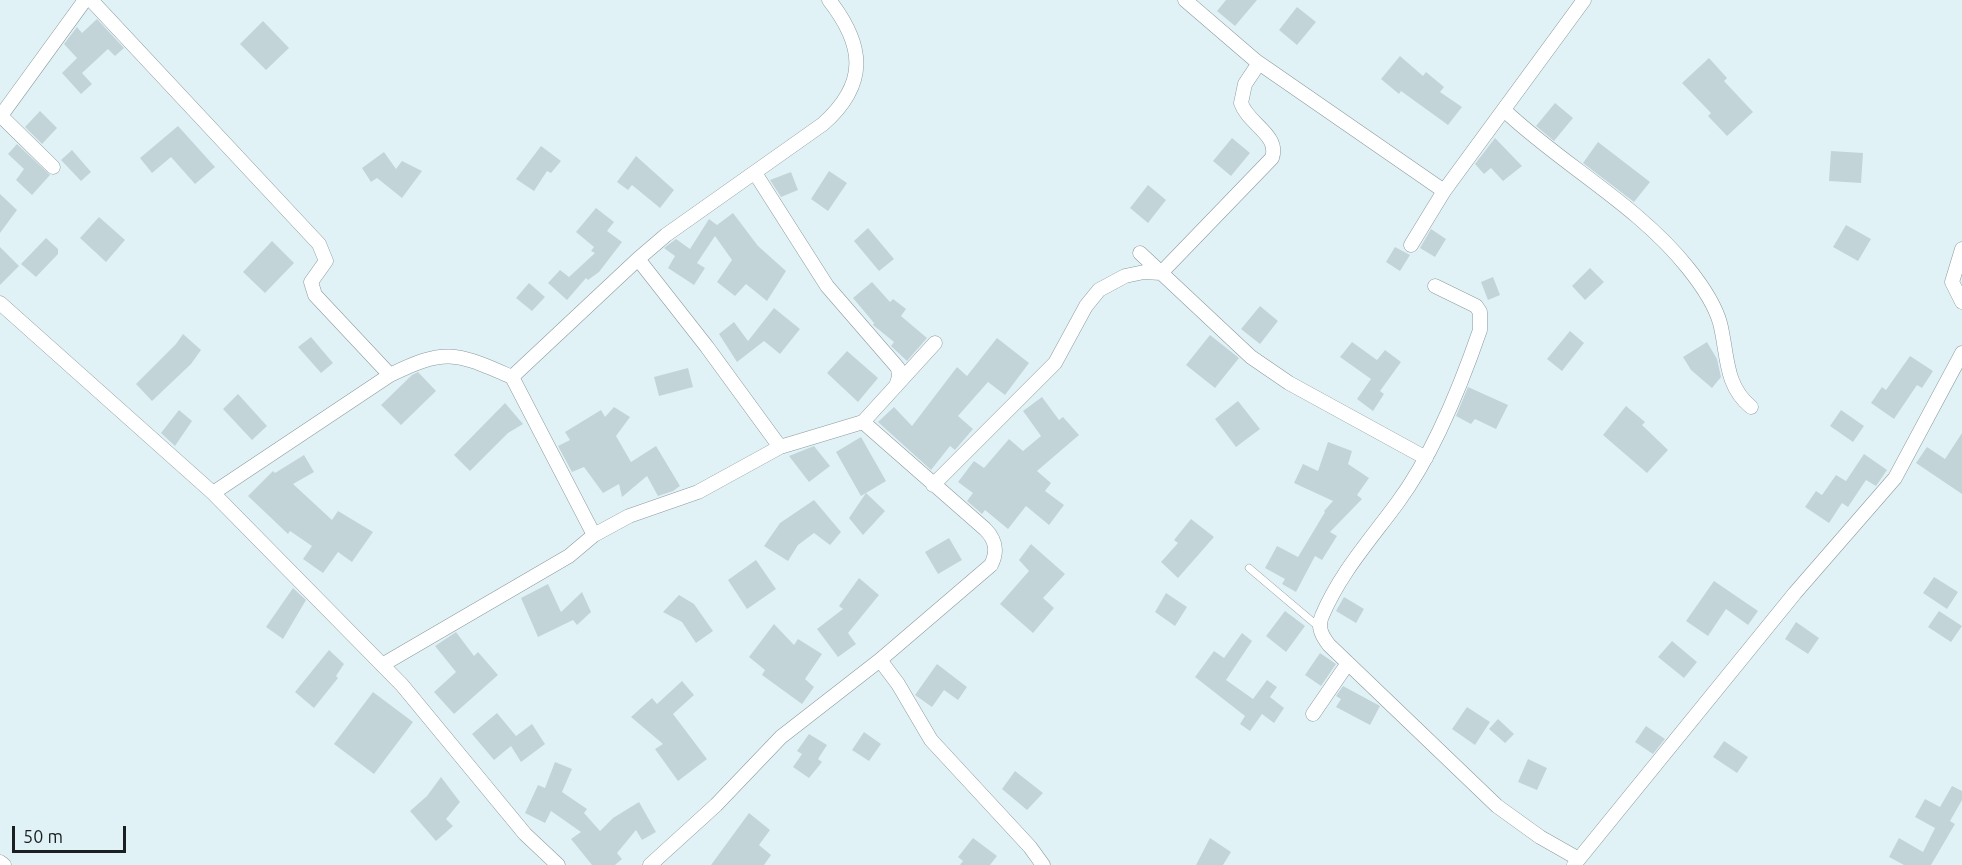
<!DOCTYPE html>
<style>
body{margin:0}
#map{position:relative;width:1962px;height:865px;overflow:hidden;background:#e1f2f7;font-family:Ubuntu,sans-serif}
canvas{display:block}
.scale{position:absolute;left:12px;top:826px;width:114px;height:27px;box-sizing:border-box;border:3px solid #1a2022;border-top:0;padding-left:8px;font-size:18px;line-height:21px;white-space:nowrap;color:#1a2022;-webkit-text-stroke:4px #e1f2f7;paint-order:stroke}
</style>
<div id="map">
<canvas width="1962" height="865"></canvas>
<div class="scale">50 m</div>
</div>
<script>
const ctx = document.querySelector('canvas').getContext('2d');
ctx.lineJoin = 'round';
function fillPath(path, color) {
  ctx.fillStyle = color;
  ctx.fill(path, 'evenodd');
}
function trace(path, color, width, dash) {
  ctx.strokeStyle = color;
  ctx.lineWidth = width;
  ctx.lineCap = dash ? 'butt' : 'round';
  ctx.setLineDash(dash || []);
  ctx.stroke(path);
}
const building = new Path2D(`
 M1226 0H1257L1235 26 1217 11Z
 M1297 7 1316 22 1297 45 1279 30Z
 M97 19 124 48 115 56 108 49 82 73 92 84 81 94 62 73 77 58 64 44 77 27 82 33Z
 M263 21 289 48 266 70 240 44Z
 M1400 56 1423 76 1426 72 1444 87 1440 92 1462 107 1448 125 1401 91 1399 94 1381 79Z
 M1709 58 1727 78 1724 81 1753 112 1727 136 1708 116 1711 113 1682 83Z
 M1555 103 1573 118 1554 141 1536 126Z
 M40 111 57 128 42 144 25 127Z
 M178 126 215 167 195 184 171 157 152 173 140 158Z
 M1232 138 1250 153 1231 176 1213 161Z
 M1495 138 1522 166 1503 181 1491 168 1484 174 1475 164Z
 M1598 142 1650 182 1634 202 1583 163Z
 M17 144 50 175 32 195 16 180 24 169 8 154Z
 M541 146 561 161 551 173 547 171 534 191 516 179Z
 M72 150 91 172 81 181 61 160Z
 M1831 151 1863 153 1861 183 1829 181Z
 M384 152 396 169 402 161 422 171 402 198 377 178 371 182 362 168Z
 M636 156 674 190 660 208 632 185 628 190 617 182Z
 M829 171 847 183 828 211 811 199Z
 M791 172 798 190 781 197 770 180Z
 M1148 185 1166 200 1148 223 1130 208Z
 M0 194 17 210 0 233Z
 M596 208 614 222 607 231 622 242 599 272 588 280 586 278 567 300 548 283 560 270 569 277 595 253 591 251 594 247 576 232Z
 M733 213 758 246 786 271 767 301 746 284 735 296 717 282 732 260 715 236 697 263 705 268 694 285 668 268 675 256 664 248 676 239 690 249 709 219 717 225Z
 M99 217 125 240 106 262 80 238Z
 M1846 225 1871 239 1858 261 1833 247Z
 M868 228 894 259 879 271 854 241Z
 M1431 229 1446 239 1435 257 1420 248Z
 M46 238 58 249V254L36 277 21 264Z
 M272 241 294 263 265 293 243 272Z
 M0 247 19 266 0 285Z
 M1395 247 1410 255 1400 271 1386 262Z
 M1590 268 1604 282 1585 300 1572 286Z
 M1493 277 1500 295 1488 300 1481 282Z
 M872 282 890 302 893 299 906 309 901 316 927 338 907 361 891 346 894 342 873 325 874 323 853 298Z
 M529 283 545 297 532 311 516 298Z
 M1260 306 1278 321 1260 344 1241 329Z
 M774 308 800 329 780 354 764 341 737 362 719 334 734 322 748 341Z
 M1570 331 1584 343 1562 371 1547 359Z
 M183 334 201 350 191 364 152 401 136 384 176 344Z
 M1210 335 1239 358 1215 388 1186 365Z
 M311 337 333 363 321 373 298 347Z
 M997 338 1029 363 1005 395 988 382 958 416 973 429 955 450 950 446 931 470 878 422 894 407 912 426 957 367 967 376Z
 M1352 342 1377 360 1385 350 1401 362 1380 391 1384 394 1373 411 1357 399 1371 379 1340 357Z
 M1707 342 1717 359 1721 377 1712 388 1691 370 1683 357Z
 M847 351 878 378 858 402 827 373Z
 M1910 356 1933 371 1922 388 1917 385 1894 419 1871 403 1882 387 1886 390Z
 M688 368 693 387 659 396 654 377Z
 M418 372 436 391 401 425 381 405 412 375Z
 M1468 387 1508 405 1496 429 1475 419 1471 424 1456 416Z
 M238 394 267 426 252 440 223 409Z
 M1042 397 1059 420 1063 417 1079 435 1037 471 1051 483 1045 491 1064 505 1049 525 1026 506 1008 529 985 510 982 514 967 501 973 493 958 482 974 461 984 468 1009 439 1023 451 1041 436 1023 411Z
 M1238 401 1260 429 1236 447 1215 419Z
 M505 403 523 424 508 433 470 471 454 455Z
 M1626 406 1645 422 1642 425 1668 450 1647 473 1603 435Z
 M614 407 630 417 616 436 631 462 656 446 680 486 673 491 658 496 647 476 622 497 619 484 603 493 584 467 572 472 558 446 570 440 565 432 601 410 605 417Z
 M179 410 192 421 175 446 161 433Z
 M1841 410 1864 426 1853 442 1830 426Z
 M1962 433V494L1916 463 1927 447 1945 459Z
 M861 437 886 481 861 496 836 452Z
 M1328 442 1352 451 1348 464 1369 478 1357 495 1362 499 1330 532 1337 536 1322 560 1315 556 1296 592 1282 584 1285 579 1265 568 1277 546 1298 557 1325 512 1324 511 1333 501 1294 483 1303 464 1318 471Z
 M814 446 830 466 809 482 789 456Z
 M1864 454 1887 470 1876 486 1866 480 1848 507 1842 503 1829 523 1805 507 1816 491 1822 495 1836 475 1846 481Z
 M304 455 314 472 293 484 332 520 338 511 373 532 352 562 338 552 323 573 303 559 312 546 290 531 288 534 248 496 273 471 275 473Z
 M866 493 885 511 863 535 849 518Z
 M814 500 841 532 830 545 814 533 798 545 788 561 764 546 780 523Z
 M1191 519 1214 537 1178 578 1161 562 1178 543 1174 540Z
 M949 538 962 560 938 574 925 552Z
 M1031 544 1065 574 1043 598 1054 608 1033 633 1000 604 1029 571 1019 560Z
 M756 560 776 589 747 609 728 580Z
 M1934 577 1958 592 1947 609 1923 593Z
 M859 578 879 595 848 633 856 644 838 657 817 629 843 609 839 606Z
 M1714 581 1758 611 1748 625 1726 609 1708 636 1686 621Z
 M548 584 561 612 582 592 591 612 577 625 573 620 538 637 521 598Z
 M293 588 306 600 283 639 266 627Z
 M1166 593 1187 607 1175 626 1155 612Z
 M679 595 694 604 713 631 696 643 682 622 663 612Z
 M1344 597 1364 609 1356 623 1336 611Z
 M1285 611 1305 626 1286 652 1266 636Z
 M1939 611 1962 626 1951 642 1928 627Z
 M1796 622 1819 638 1808 654 1785 639Z
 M774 624 794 645 798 639 822 654 805 679 814 687 802 704 762 675 765 670 749 657Z
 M456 632 474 656 478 652 498 675 454 714 434 692 456 672 435 646Z
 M1242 633 1252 641 1226 680 1253 699 1267 680 1277 687 1270 697 1284 708 1274 723 1262 714 1250 731 1240 724 1245 716 1195 677 1214 651 1224 658Z
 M1672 641 1697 662 1684 678 1658 657Z
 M329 650 344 664 336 676 338 678 314 708 295 692Z
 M1320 653 1336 664 1321 686 1305 675Z
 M937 664 967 687 958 700 944 690 932 707 915 695Z
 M682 681 694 695 673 714 707 759 678 781 655 749 663 744 631 717 652 698 657 704Z
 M1343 686 1380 706 1370 725 1336 707 1341 699 1336 696Z
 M373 692 413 722 374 774 334 744Z
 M1467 707 1490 722 1475 745 1452 729Z
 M497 713 516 736 532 724 545 744 521 762 511 746 494 760 472 734Z
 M1498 719 1514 734 1505 743 1489 729Z
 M1646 726 1665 739 1653 754 1635 742Z
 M864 732 881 744 869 761 852 750Z
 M809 734 827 745 818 759 822 762 809 778 793 767 802 754 797 751Z
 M1724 741 1748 757 1737 773 1713 757Z
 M1528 759 1547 768 1537 790 1518 782Z
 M555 762 572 769 562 792 587 809 584 813 600 831 613 818 639 802 656 832 642 840 636 830 617 853 622 859 615 865H592L571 839 581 832 551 811 545 823 525 813 538 785 545 788Z
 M1015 771 1043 793 1027 810 1002 789Z
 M441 777 460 802 446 819 453 826 436 841 410 811 427 796Z
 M1952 786 1962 791V800L1950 821 1955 824 1931 865H1904L1889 857 1899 838 1923 852 1935 828 1915 817 1925 799 1940 807Z
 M749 813 770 830 759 845 771 855 764 865H711Z
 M973 838 997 856 990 865H960L963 861 958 857Z
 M1210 838 1231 852 1223 865H1196Z`);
const lane = new Path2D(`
 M1249 568 1320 628`);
const street = new Path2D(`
 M91 0 319 244 326 261 311 282 315 295 390 375 213 493
 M1185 0 1256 61 1444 191
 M1504 110C1562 165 1638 205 1688 268 1700 283 1715 305 1720 323 1728 354 1724 385 1751 407
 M0 115 53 167
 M0 117 85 0
 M755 173 827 286 898 368 899 377 896 386
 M1411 245 1444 191 1584 0
 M1962 249 1952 282 1962 302
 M1140 253 1251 357 1289 383 1426 458
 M638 259 666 235 823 124C868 84 865 46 829 0
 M1435 286 1476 306 1480 312V330C1461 385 1432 456 1398 502 1371 539 1340 573 1322 616 1317 627 1322 636 1329 645L1497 806 1540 837 1577 858
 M0 303 213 493 402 685 525 834 558 865
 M512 377 638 259 707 347 780 447 863 422 985 529C996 540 998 551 991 565L880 660 781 737 716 805 650 865
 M863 422 935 343
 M933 485 1055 363 1086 306 1099 290 1125 276 1144 272 1161 273 1272 158C1280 135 1248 124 1241 103L1245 84 1259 63
 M594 535 629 516 698 492 780 447
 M880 660 898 684 931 740 1030 847 1043 865
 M382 665 569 556 594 535 512 377C456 353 447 347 390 375
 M1313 714 1348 663
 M0 862 4 865
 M1574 865 1795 593 1895 478 1962 353`);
fillPath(building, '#c3d4d9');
trace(lane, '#8a9a9f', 8);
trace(street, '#8a9a9f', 15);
trace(lane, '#fff', 7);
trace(street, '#fff', 14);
</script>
